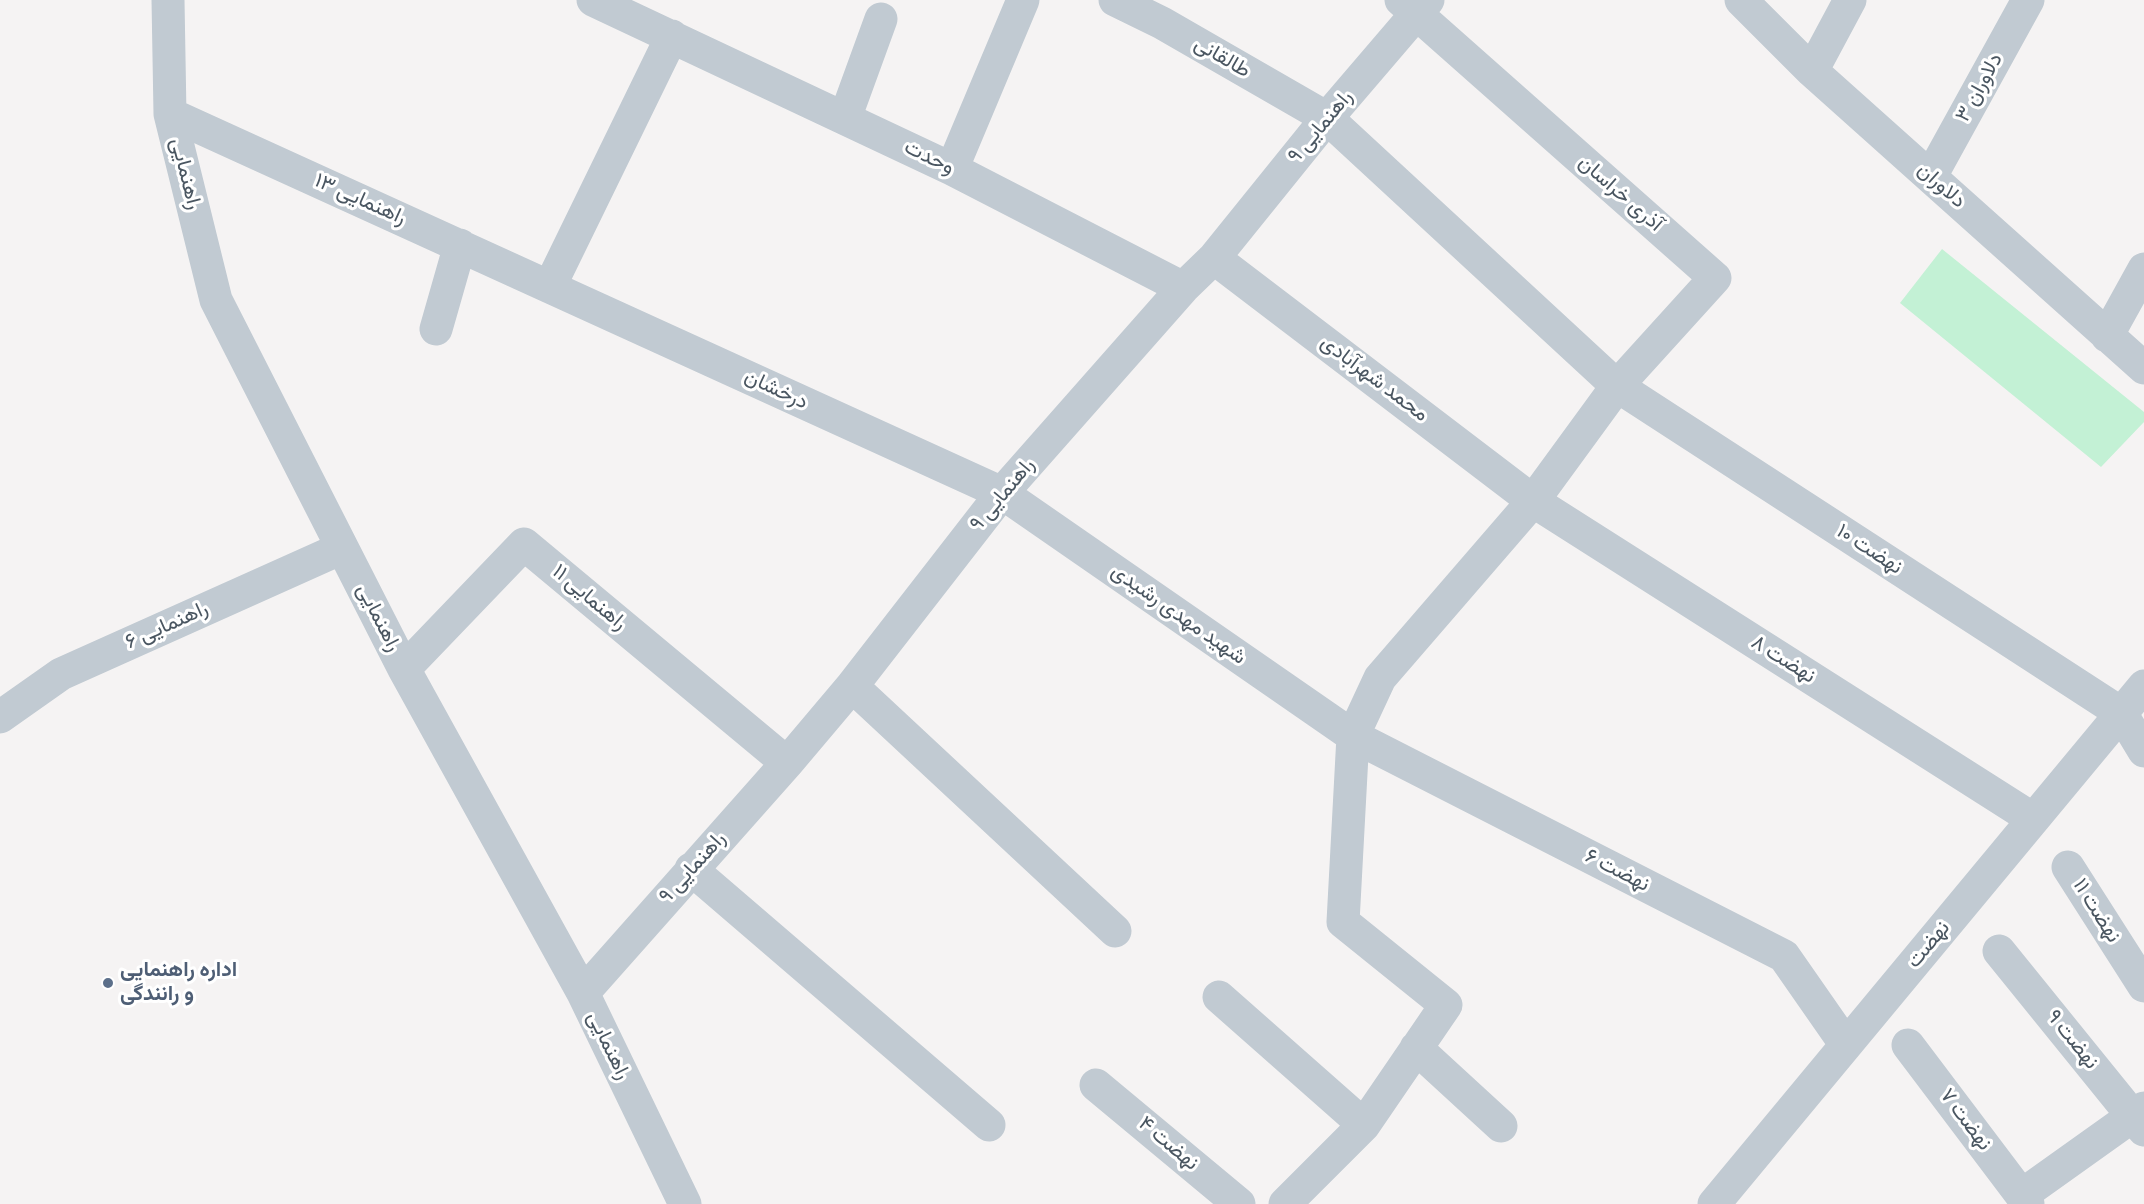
<!DOCTYPE html>
<meta charset="utf-8">
<style>
body{margin:0}
canvas{display:block;background:#f5f3f3}
</style>
<canvas width="2144" height="1204"></canvas>
<script>
const ctx = document.querySelector('canvas').getContext('2d');
ctx.lineJoin = 'round';
function fillPath(path, color) {
  ctx.fillStyle = color;
  ctx.fill(path, 'evenodd');
}
function trace(path, color, width, dash) {
  ctx.strokeStyle = color;
  ctx.lineWidth = width;
  ctx.lineCap = dash ? 'butt' : 'round';
  ctx.setLineDash(dash || []);
  ctx.stroke(path);
}
function label(font, color, halo, rows, align = 'center') {
  ctx.font = font + ' "Roboto Condensed",Vazirmatn,sans-serif';
  ctx.lineWidth = 6;
  ctx.setLineDash([]);
  ctx.textBaseline = 'middle';
  ctx.strokeStyle = halo;
  ctx.fillStyle = color;
  for (const [text, x, y, turn = 0] of rows) {
    ctx.save();
    ctx.translate(x, y);
    ctx.rotate((+turn || 0) * Math.PI / 180);
    ctx.textAlign = isNaN(turn) ? turn : align;
    if (halo) ctx.strokeText(text, 0, 0);
    ctx.fillText(text, 0, 0);
    ctx.restore();
  }
}
const green = new Path2D(`
 M1942 249 2144 412V422L2101 467 1900 303Z`);
const minor = new Path2D(`
 M168 0 170 114 216 300 404 669 583 993 685 1204
 M593 0 952 169 1183 288
 M1115 0 1162 23 1327 118 1617 386 2121 713 2144 751
 M1741 0 1812 71 2144 368
 M1812 71 1850 0
 M170 114 1002 493 1353 736 1784 956 1846 1045
 M845 118 881 19
 M952 169 1023 0
 M1931 176 2028 0
 M1214 258 1533 501 2033 819
 M550 286 672 36
 M436 329 460 245
 M2107 336 2144 269
 M404 669 524 544 787 763
 M852 686 1115 931
 M0 717 61 674 342 548
 M2068 867 2144 986
 M691 869 989 1125
 M1999 951 2144 1130
 M583 993 787 763 852 686 1002 493 1183 288 1214 258 1327 118 1428 0
 M1219 997 1364 1125
 M1908 1045 2028 1204
 M1416 1048 1501 1126
 M1096 1085 1239 1204
 M2022 1195 2144 1108
 M1285 1204 1364 1125 1446 1005 1343 922 1353 736 1380 678 1533 501 1617 386 1715 278 1401 0
 M1714 1204 2144 686`);
const markers = [
 [108,983,6,"#5c6f8a"]
];
const streetNames = [
 ["طالقانی",1222,58,30],
 ["دلاوران ۳",1980,88,-61],
 ["راهنمایی ۹",1321,127,-50],
 ["وحدت",929,158,26],
 ["راهنمایی",185,174,76],
 ["دلاوران",1941,186,42],
 ["آذری خراسان",1620,194,41],
 ["راهنمایی ۱۳",360,200,24],
 ["محمد شهرآبادی",1374,379,37],
 ["درخشان",776,390,25],
 ["راهنمایی ۹",1003,495,-50],
 ["نهضت ۱۰",1869,550,33],
 ["راهنمایی ۱۱",589,598,40],
 ["شهید مهدی رشیدی",1178,615,35],
 ["راهنمایی",378,618,63],
 ["راهنمایی ۶",167,626,-24],
 ["نهضت ۸",1783,660,32],
 ["راهنمایی ۹",693,868,-48],
 ["نهضت ۶",1617,871,27],
 ["نهضت ۱۱",2096,911,58],
 ["نهضت",1929,945,-50],
 ["نهضت ۹",2072,1040,51],
 ["راهنمایی",608,1046,64],
 ["نهضت ۷",1965,1120,53],
 ["نهضت ۴",1168,1144,40]
];
const serviceNames = [
 ["اداره راهنمایی",120,971],
 ["و رانندگی",120,995]
];
fillPath(green, '#c3f1d5');
trace(minor, '#c1cad2', 33);
for (const [x, y, r, color] of markers) {
  const dot = new Path2D();
  dot.arc(x, y, r, 0, 2 * Math.PI);
  ctx.fillStyle = color;
  ctx.fill(dot);
  trace(dot, '#fff', 2);
}
label('21px', '#4a5661', '#fff', streetNames);
label('bold 21px', '#4e5e75', '#fff', serviceNames, 'left');
</script>
